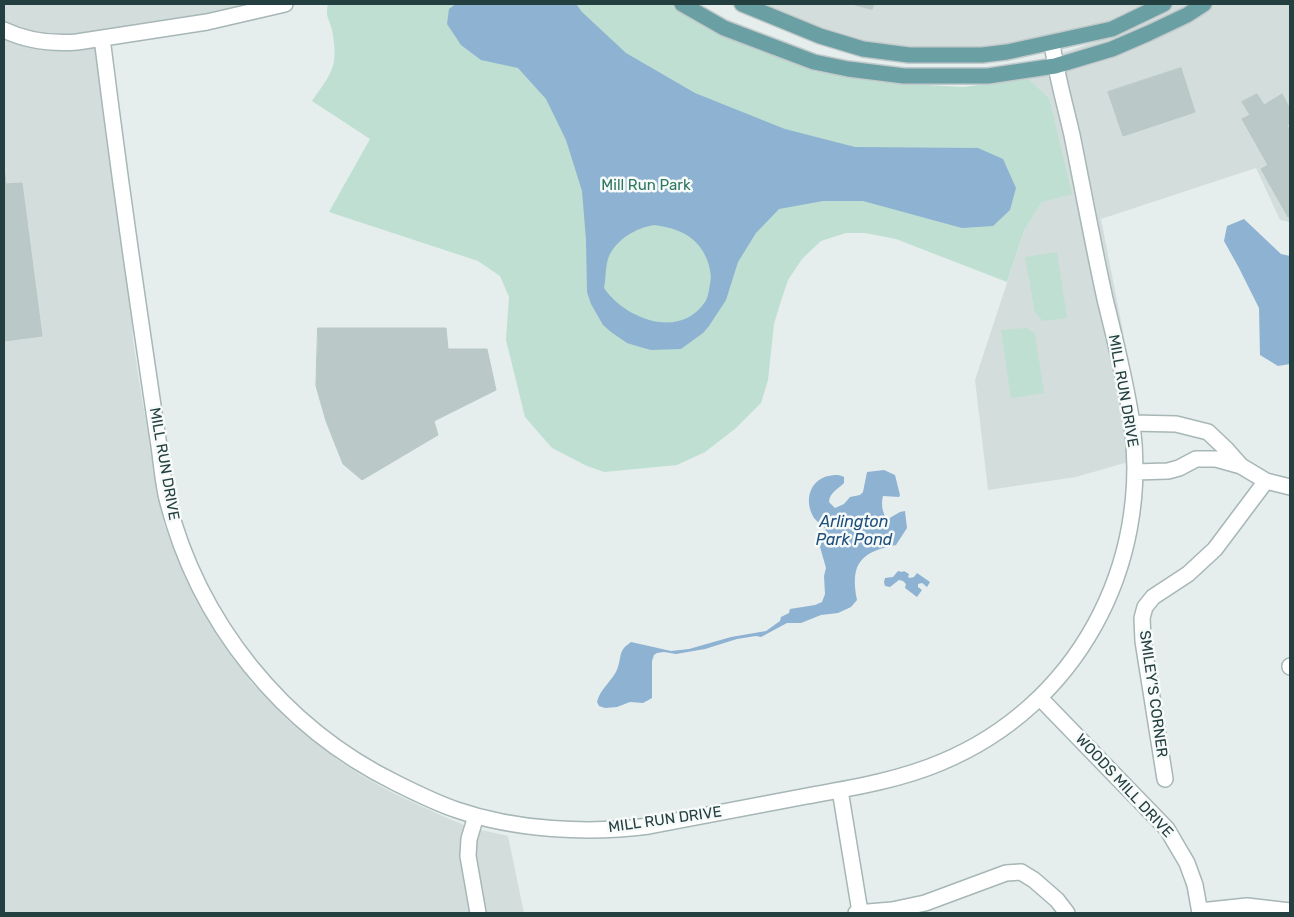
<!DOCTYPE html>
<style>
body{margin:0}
#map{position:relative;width:1294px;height:917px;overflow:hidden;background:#e5eeed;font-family:Rubik,sans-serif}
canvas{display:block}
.frame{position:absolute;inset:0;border:5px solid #243f40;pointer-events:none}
</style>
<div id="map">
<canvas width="1294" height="917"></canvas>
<div class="frame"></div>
</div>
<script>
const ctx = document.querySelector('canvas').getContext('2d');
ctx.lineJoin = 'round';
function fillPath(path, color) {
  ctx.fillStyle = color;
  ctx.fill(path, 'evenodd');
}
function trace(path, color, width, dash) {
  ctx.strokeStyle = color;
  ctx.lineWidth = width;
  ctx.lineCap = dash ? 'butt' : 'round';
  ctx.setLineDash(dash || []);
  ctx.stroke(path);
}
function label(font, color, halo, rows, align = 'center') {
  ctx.font = font + ' Rubik,sans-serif';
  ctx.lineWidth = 5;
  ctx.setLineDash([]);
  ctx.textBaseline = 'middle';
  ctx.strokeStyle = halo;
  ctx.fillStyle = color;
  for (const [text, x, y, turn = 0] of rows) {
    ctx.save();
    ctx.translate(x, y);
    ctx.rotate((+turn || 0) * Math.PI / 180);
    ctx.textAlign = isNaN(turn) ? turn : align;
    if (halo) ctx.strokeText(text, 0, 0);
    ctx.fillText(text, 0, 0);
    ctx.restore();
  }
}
const built = new Path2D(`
 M4 4H285L102 38 127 230 133 340 142 399 164 524 195 596 227 649 252 683 290 722 338 760 364 777 393 793 447 818 472 828 508 836 524 913H4Z
 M742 4H1290V222L1280 220 1256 168 1101 219 1137 403 1142 458 1076 477 988 490 975 380 1024 231 1042 202 1049 98 1029 79 1063 53 1114 35 1007 52 862 49Z`);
const green = new Path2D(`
 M328 4H671L730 37 814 71 878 82 963 87 1029 79 1049 98 1072 194 1042 202 1024 231 1007 282 896 239 865 233H846L821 241 802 259 788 280 781 301 774 324 768 380 761 403 736 428 705 452 677 465 604 472 587 466 552 448 525 417 506 340 509 297 500 276 478 261 329 212 370 139 312 101C332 72 339 67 332 30 329 19 325 16 328 4Z
 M1057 252 1067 318 1043 321 1035 312 1025 257Z
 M1027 328 1035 334 1044 393 1011 398 1001 330Z`);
const water = new Path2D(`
 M456 4H576L582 12 626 53 695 93 785 129 855 147 978 148 1003 159 1016 188 1010 210 993 226 962 228 863 201H823L779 209 756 233 738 262 726 300 709 326 703 333 681 349 651 350 640 347 627 343 611 332 603 325 591 304 587 292 586 240 582 191 566 140 546 99 518 68 481 60 461 45 447 24 449 9ZM654 225C679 228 699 237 708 262 710 270 712 276 710 284 709 290 708 298 705 302 680 340 625 319 604 288 606 278 605 266 609 256 617 239 636 228 654 225Z
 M1244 219 1281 254 1290 256V364L1278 366 1260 355 1259 308 1239 268 1224 241 1227 226Z
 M884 470 895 475 900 495 899 497 883 496C881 503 882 515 888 519L900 512 905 511 907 528 896 545C860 552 850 564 857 600L851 607 838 613 821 615 801 623H787L761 637 756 636 737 639 705 649 676 654 664 652 657 653 654 655 652 661V698L643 703 630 702 617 707 605 708 599 706 597 702C600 688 614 680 618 667 622 655 618 651 631 642L671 651 689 649 731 637 766 631 780 621 781 617 789 613 790 609 815 605 822 602 825 594 824 576 826 568 820 547 826 529C822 525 817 522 814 518 804 501 809 481 828 476 835 475 838 474 844 477V483C837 490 830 492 829 502L835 508 844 504 850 497 860 495 863 492 867 472Z
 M898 571 902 572 904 571 909 574 908 577 910 578 914 577 917 573 930 582 927 587 922 583 918 584V587L922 590 917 597 905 588 906 584 903 581 899 580 890 587 885 586 884 582 885 578 893 577Z`);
const building = new Path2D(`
 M852 4H874L872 9Z
 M1181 68 1195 112 1123 136 1108 92Z
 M1257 94 1264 105 1282 94 1290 109V123L1287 125 1290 131V216L1288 217 1261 169 1268 165 1242 119 1250 115 1242 102Z
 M4 168 6 184 22 183 42 336 4 341Z
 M318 328H446L448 349H487L496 390 434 421 438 435 362 480 343 464 326 421 316 386Z`);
const minor = new Path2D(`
 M4 30C27 41 51 44 77 42L207 22 285 4
 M102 38C114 134 127 229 141 324 146 360 152 397 157 433 161 455 162 478 167 499 198 622 282 727 396 783 416 793 436 803 457 810 515 830 588 834 649 826 702 816 754 806 807 796 852 788 900 780 942 762 1076 706 1151 567 1132 424 1126 382 1115 340 1105 299 1093 244 1083 190 1072 135 1065 104 1056 74 1052 43
 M1132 423 1176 424 1208 432 1226 449 1241 466
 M1135 472 1168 471 1179 468 1196 459H1216L1241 466 1266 481 1290 487
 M1290 666V667
 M1040 698 1167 829 1187 863 1195 885 1200 913
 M1165 779 1143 641 1142 618 1145 607 1153 597 1188 574 1215 549 1266 481
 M840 790 860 912
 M476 816 469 839 468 856 478 913
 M1200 911 1247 906 1290 911
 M856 913 892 910 925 903 1006 873 1021 872 1034 880 1057 900 1067 913`);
const major = new Path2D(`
 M682 4 724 28 814 62 848 69 904 76H988L1055 66 1112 49 1149 33 1187 15 1204 4
 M742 4 820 36 863 49 909 55H982L1007 52 1112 29 1164 4`);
const parkNames = [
 ["Mill Run Park",646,186]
];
const streetNames = [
 ["MILL RUN DRIVE",1123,391,80],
 ["MILL RUN DRIVE",164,464,80],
 ["SMILEY'S CORNER",1153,694,82],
 ["WOODS MILL DRIVE",1124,786,47],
 ["MILL RUN DRIVE",665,820,-8]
];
const waterNames = [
 ["Arlington",854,522],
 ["Park Pond",854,540]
];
fillPath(built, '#d3dedc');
fillPath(green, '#bedfd1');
fillPath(water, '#8eb2d2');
fillPath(building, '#bac9c7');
trace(building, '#b7c8c6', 1);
trace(minor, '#a7b6b6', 18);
trace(major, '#c2c9ca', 18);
trace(minor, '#fff', 15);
trace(major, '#6a9fa3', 15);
label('15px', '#2e7761', '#f6faf9', parkNames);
label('15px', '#243f40', '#f6faf9', streetNames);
label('italic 16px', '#1e4e7c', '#f6faf9', waterNames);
</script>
